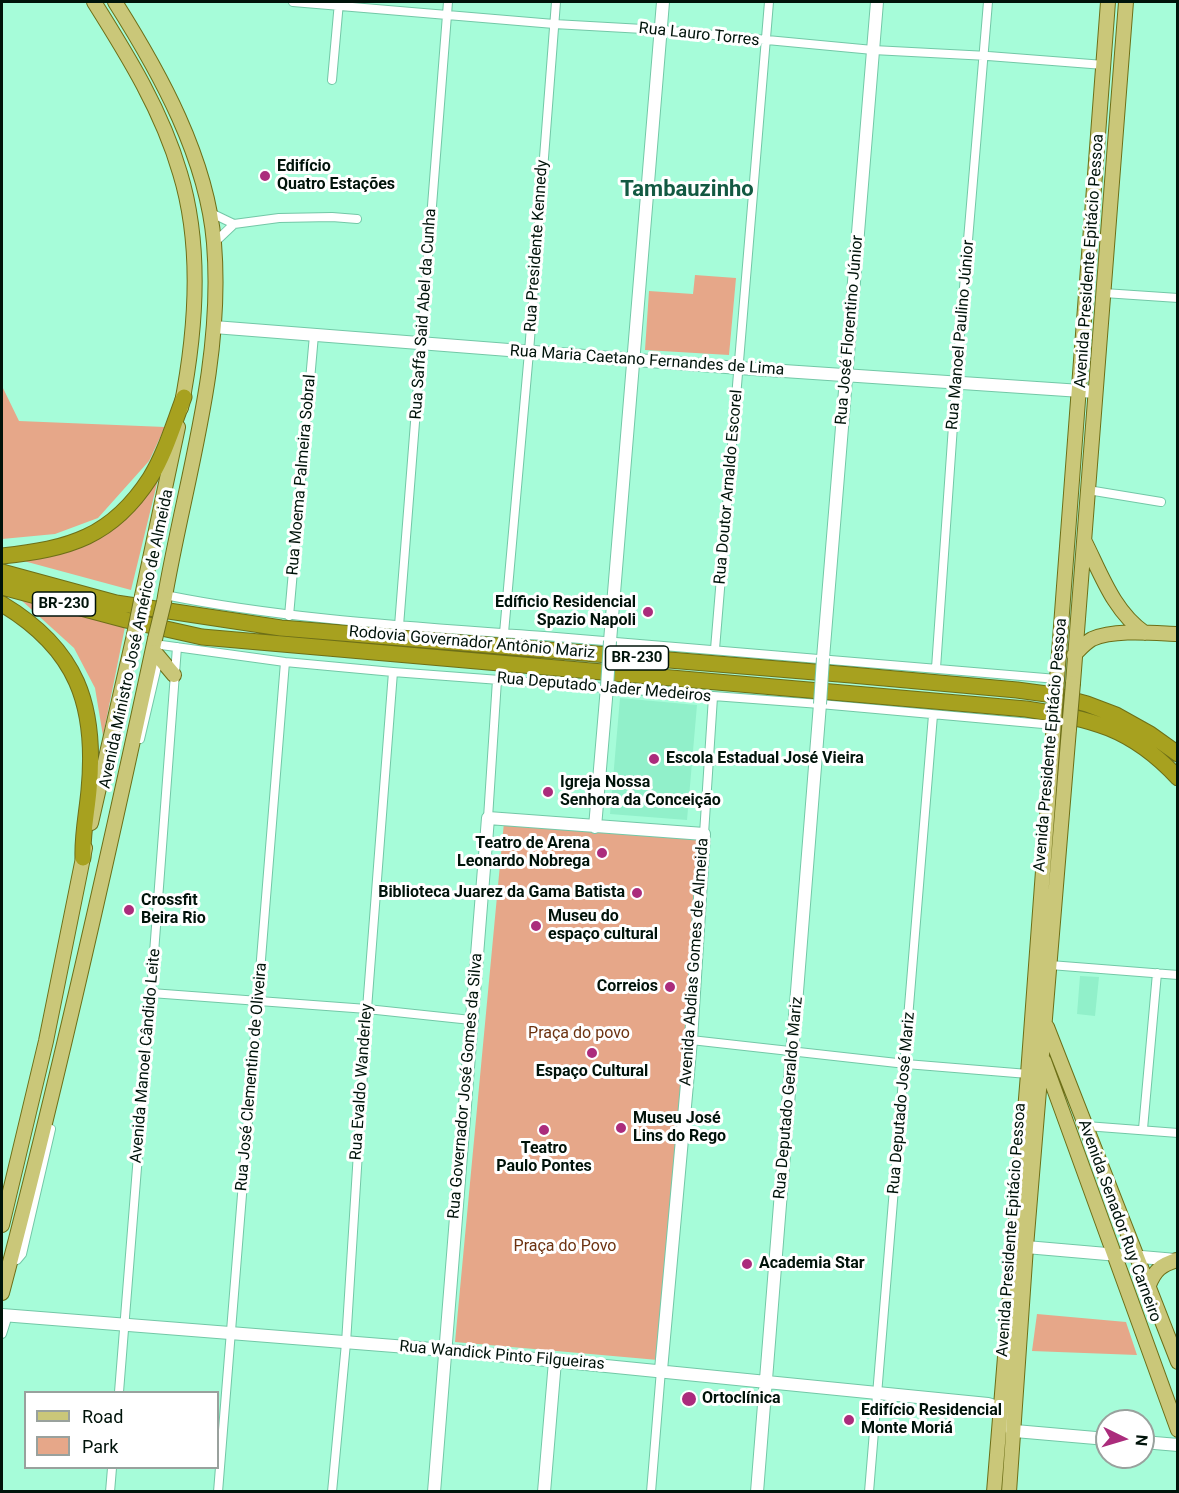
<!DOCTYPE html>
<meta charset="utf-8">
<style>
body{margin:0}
#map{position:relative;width:1179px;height:1493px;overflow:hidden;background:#a6fcd9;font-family:Roboto,sans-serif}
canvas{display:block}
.frame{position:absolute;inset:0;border:3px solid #00130a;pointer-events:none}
.legend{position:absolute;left:24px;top:1391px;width:195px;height:78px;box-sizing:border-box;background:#fff;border:2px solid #99a19d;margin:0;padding:8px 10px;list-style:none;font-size:18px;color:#00130a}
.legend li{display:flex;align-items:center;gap:12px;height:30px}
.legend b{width:30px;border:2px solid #99a19d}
.north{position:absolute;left:1095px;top:1409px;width:60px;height:60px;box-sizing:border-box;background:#fff;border:2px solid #99a19d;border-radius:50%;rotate:95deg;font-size:16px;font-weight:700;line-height:24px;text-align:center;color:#00130a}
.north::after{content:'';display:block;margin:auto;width:21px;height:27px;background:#ab2c7c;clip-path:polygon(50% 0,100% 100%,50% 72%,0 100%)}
</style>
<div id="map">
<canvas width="1179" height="1493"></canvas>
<div class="frame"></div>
<ul class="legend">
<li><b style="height:8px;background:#cac779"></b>Road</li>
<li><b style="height:16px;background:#e6a789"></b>Park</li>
</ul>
<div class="north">N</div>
</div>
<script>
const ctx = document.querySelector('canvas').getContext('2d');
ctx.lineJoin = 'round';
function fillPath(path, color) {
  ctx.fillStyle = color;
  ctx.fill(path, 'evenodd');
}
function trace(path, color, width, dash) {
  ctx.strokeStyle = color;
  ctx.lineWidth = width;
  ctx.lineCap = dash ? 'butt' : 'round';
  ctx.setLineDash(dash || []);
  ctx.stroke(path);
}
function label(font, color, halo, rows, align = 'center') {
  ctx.font = font + ' Roboto,sans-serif';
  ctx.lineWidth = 6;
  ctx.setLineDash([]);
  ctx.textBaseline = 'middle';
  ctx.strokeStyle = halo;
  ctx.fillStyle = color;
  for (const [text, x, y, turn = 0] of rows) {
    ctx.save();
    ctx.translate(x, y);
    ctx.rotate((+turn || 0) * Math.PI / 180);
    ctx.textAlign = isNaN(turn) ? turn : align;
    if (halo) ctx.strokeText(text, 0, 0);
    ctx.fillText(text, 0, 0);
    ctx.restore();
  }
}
const built = new Path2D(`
 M620 698 697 705 687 820 610 814Z
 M1080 976 1099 977 1095 1016 1077 1014Z`);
const green = new Path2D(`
 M695 275 736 278 729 355 645 350 649 291 693 294Z
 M2 386 19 421 165 427 149 461 98 518 55 534 2 539Z
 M162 463 131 590 20 560C44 555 84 549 104 535 129 518 145 487 162 463Z
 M20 599 126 622 103 736 95 688 74 648Z
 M504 822 701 839 658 1360 455 1342Z
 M1037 1314 1126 1322 1137 1355 1032 1351Z`);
const street = new Path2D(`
 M293 2 554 24 661 30 873 50 988 56 1104 65
 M332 80 339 2
 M209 212 234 224
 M214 243 234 224 279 218 332 217 357 219
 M1104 293 1178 298
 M1088 490 1161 502
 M165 595C294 621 425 627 556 637 723 650 890 664 1057 679
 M289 616 314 335
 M399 626 448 2
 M504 633 529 352 556 2
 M154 644 285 662 393 672 820 704 1054 725
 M715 649 769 2
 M936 668 956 383 988 2
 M140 739 159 658
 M488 818 497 680
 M704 834 713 697
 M1050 965 1178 975
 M151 993 367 1009 471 1020
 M691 1040 906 1064 1028 1074
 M1086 1126 1178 1133
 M1143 1129 1157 973
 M10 1262 17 1260 22 1254 51 1129
 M2 1334 8 1315
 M119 1392 151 993 177 647
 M110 1492 112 1468
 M218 1492 285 662
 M332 1492 346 1343 367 1009 393 672
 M651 1492 661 1370
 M869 1492 933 715`);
const secondary = new Path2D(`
 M214 327 739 368 1096 392
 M610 641 663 2
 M823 658 877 2
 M595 827 607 687
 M1026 1247 1176 1260
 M2 1315 445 1350 988 1404 1001 1408 1011 1429 1015 1431 1107 1439
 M1143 1442 1178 1445
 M434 1492 488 818 704 834 691 1040 661 1370
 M544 1492 555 1361
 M757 1492 820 704`);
const primary = new Path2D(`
 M94 2C128 56 162 111 180 173 203 248 196 332 181 408
 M115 2C160 73 207 158 214 243 224 365 184 483 164 602
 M1085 542C1101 574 1114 612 1145 633
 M142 596 178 427
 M153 650 174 675
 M1074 655C1080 649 1085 643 1092 639 1115 629 1153 633 1178 634
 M1057 679 1108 2
 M1073 683 1126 2
 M91 823 134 635
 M1047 1027 1178 1362
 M1044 1061 1178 1430
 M2 1225 46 1041 85 848
 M1149 1285C1155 1270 1161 1265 1177 1260
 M2 1293C59 1077 108 858 155 639
 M994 1492 1028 1074 1054 722
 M1009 1492 1026 1247 1069 729`);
const highway = new Path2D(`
 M2 556C69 549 112 537 150 478 165 454 174 423 184 397
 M2 572 116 603 281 628 851 675 1017 690 1054 695 1087 704 1116 715 1150 734 1178 754
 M2 587 126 620 202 637 1026 709C1091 719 1131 727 1178 778
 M2 604C77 649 97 705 89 790 87 813 82 835 83 858`);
const secondaryBridge = new Path2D(`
 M607 687 610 641
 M820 704 823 658`);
const primaryBridge = new Path2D(`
 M134 635 142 596
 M155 639 164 602
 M1054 722 1057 679
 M1069 729 1073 683`);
const markers = [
 [265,176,6,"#ab2c7c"],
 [648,612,6,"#ab2c7c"],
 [654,759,6,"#ab2c7c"],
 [548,792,6,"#ab2c7c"],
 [602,853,6,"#ab2c7c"],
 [637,893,6,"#ab2c7c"],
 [129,910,6,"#ab2c7c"],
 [536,926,6,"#ab2c7c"],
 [670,987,6,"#ab2c7c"],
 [592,1053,6,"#ab2c7c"],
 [621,1128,6,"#ab2c7c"],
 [544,1130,6,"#ab2c7c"],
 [747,1264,6,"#ab2c7c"],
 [689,1399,8,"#ab2c7c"],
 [849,1420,6,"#ab2c7c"]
];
const shields = [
 [64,604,63],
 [637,658,63]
];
const shieldNames = [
 ["BR-230",64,604],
 ["BR-230",637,658]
];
const streetNames = [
 ["Rua Lauro Torres",699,35,6],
 ["Rua Presidente Kennedy",537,246,-86],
 ["Avenida Presidente Epitácio Pessoa",1090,261,-86],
 ["Rua Saffa Said Abel da Cunha",424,314,-86],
 ["Rua José Florentino Júnior",850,330,-85],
 ["Rua Manoel Paulino Júnior",961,335,-85],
 ["Rua Maria Caetano Fernandes de Lima",647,361,4],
 ["Rua Moema Palmeira Sobral",302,475,-85],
 ["Rua Doutor Arnaldo Escorel",729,487,-85],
 ["Avenida Ministro José Américo de Almeida",137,639,-78],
 ["Rodovia Governador Antônio Mariz",472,643,5],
 ["Rua Deputado Jader Medeiros",604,688,5],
 ["Avenida Presidente Epitácio Pessoa",1051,745,-85],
 ["Avenida Abdias Gomes de Almeida",695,962,-86],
 ["Avenida Manoel Cândido Leite",146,1056,-85],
 ["Rua José Clementino de Oliveira",252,1077,-85],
 ["Rua Evaldo Wanderley",362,1082,-86],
 ["Rua Governador José Gomes da Silva",466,1086,-85],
 ["Rua Deputado Geraldo Mariz",789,1098,-85],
 ["Rua Deputado José Mariz",902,1103,-85],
 ["Avenida Senador Ruy Carneiro",1119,1221,70],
 ["Avenida Presidente Epitácio Pessoa",1012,1230,-86],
 ["Rua Wandick Pinto Filgueiras",502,1356,5]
];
const poiNames = [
 ["Edifício",277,167],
 ["Quatro Estações",277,185],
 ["Edíficio Residencial",636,603,"right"],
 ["Spazio Napoli",636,621,"right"],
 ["Escola Estadual José Vieira",666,759],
 ["Igreja Nossa",560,783],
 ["Senhora da Conceição",560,801],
 ["Teatro de Arena",590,844,"right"],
 ["Leonardo Nobrega",590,862,"right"],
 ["Biblioteca Juarez da Gama Batista",625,893,"right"],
 ["Crossfit",141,901],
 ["Beira Rio",141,919],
 ["Museu do",548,917],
 ["espaço cultural",548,935],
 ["Correios",658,987,"right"],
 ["Espaço Cultural",592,1072,"center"],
 ["Museu José",633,1119],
 ["Lins do Rego",633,1137],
 ["Teatro",544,1149,"center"],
 ["Paulo Pontes",544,1167,"center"],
 ["Academia Star",759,1264],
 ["Ortoclínica",702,1399],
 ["Edifício Residencial",861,1411],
 ["Monte Moriá",861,1429]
];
const parkNames = [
 ["Praça do povo",579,1034],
 ["Praça do Povo",565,1247]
];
const districtNames = [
 ["Tambauzinho",687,190]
];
fillPath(built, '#91f0ca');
fillPath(green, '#e6a789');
trace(street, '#73c8a7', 10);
trace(secondary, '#73c8a7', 14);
trace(primary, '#6d6f18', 16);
trace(highway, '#6d6f18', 17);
trace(street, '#fff', 8);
trace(secondary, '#fff', 12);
trace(primary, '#cac779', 14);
trace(highway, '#a7a11f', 15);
trace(secondaryBridge, '#73c8a7', 14, []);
trace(primaryBridge, '#6d6f18', 16, []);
trace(secondaryBridge, '#fff', 12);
trace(primaryBridge, '#cac779', 14);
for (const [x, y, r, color] of markers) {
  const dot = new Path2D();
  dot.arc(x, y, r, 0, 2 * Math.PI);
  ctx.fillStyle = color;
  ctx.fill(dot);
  trace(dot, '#fff', 2);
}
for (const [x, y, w] of shields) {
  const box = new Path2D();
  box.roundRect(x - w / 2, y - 12, w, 24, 4.5);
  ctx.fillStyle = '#fff';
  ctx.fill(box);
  trace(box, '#00130a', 1.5);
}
label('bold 15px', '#00130a', null, shieldNames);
label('16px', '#00130a', '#fff', streetNames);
label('bold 16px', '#00130a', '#fff', poiNames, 'left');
label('16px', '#6c3210', '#fff', parkNames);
label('bold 22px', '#135942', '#fff', districtNames);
</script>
